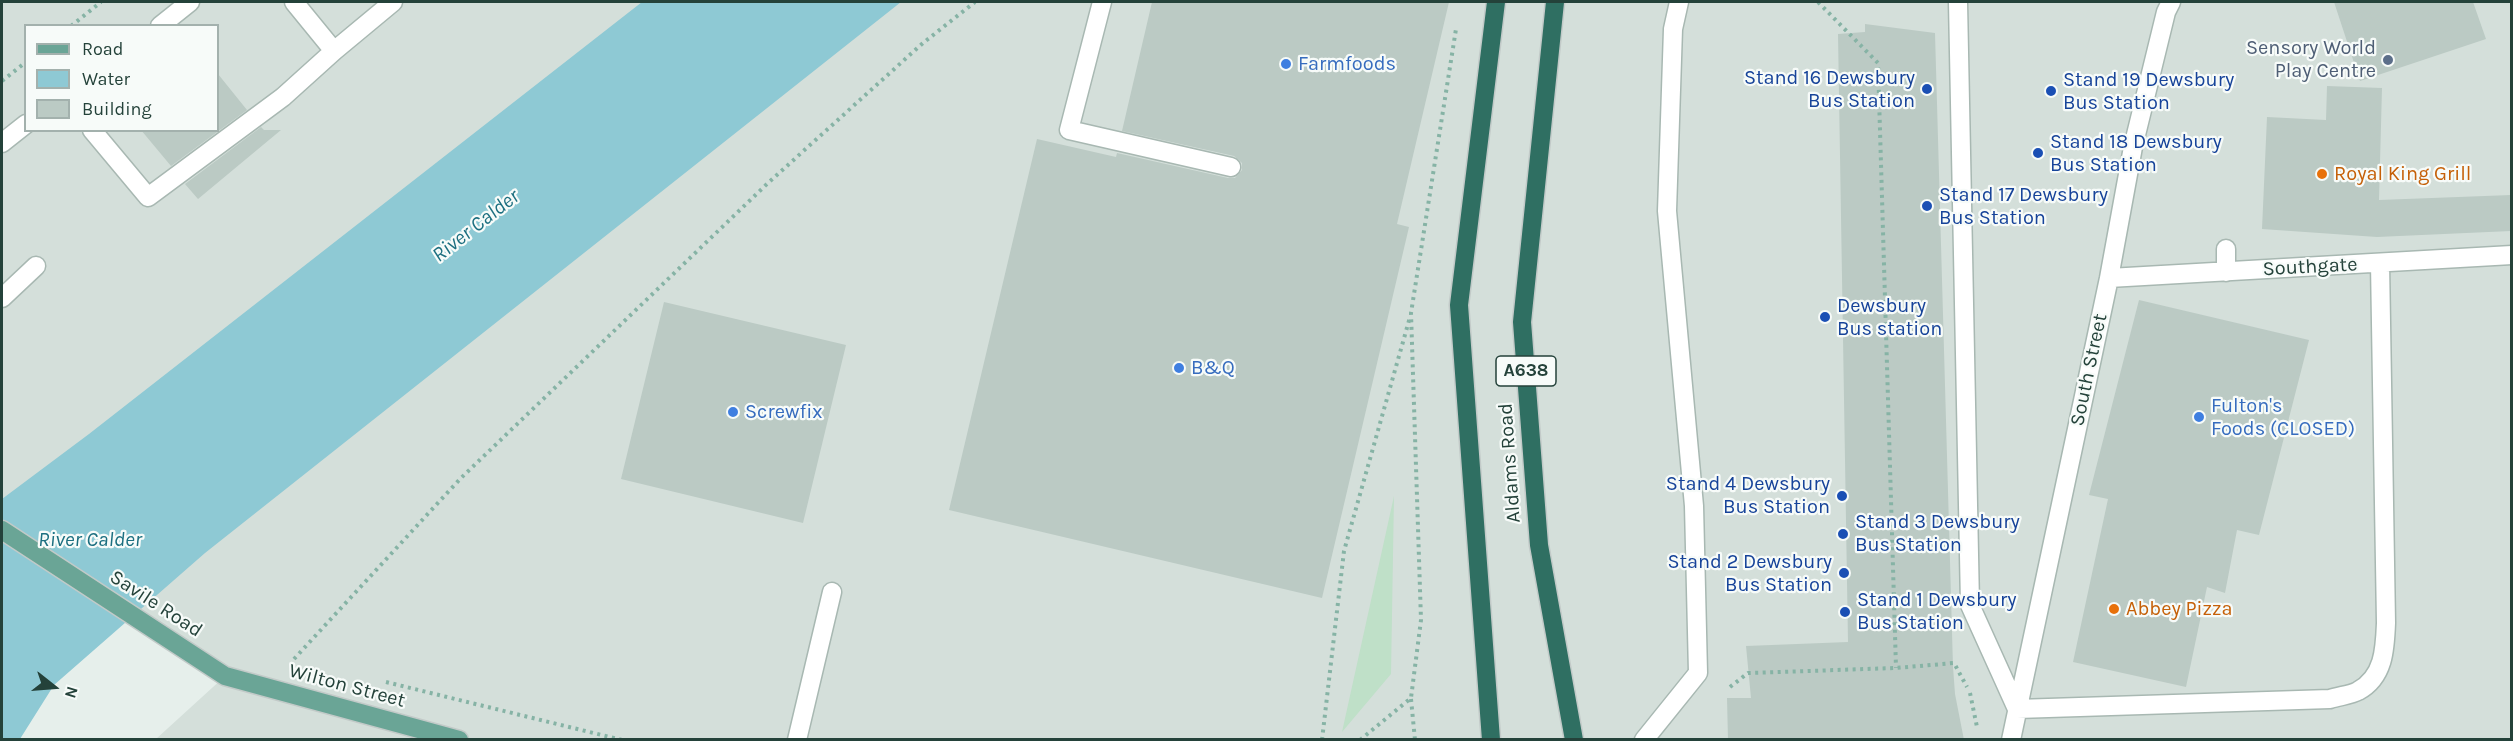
<!DOCTYPE html>
<style>
body{margin:0}
#map{position:relative;width:2513px;height:741px;overflow:hidden;background:#e6efeb;font-family:Karla,sans-serif}
canvas{display:block}
.frame{position:absolute;inset:0;border:3px solid #24423a;pointer-events:none}
.legend{position:absolute;left:24px;top:24px;width:195px;height:108px;box-sizing:border-box;background:#f7fbf9;border:2px solid #a3b1ad;margin:0;padding:8px 10px;list-style:none;font-size:18px;color:#24423a}
.legend li{display:flex;align-items:center;gap:12px;height:30px}
.legend b{width:30px;border:2px solid #a3b1ad}
.north{position:absolute;left:24px;top:657px;width:60px;height:60px;-webkit-text-stroke:4px #f7fbf9;paint-order:stroke;rotate:107deg;font-size:16px;font-weight:700;line-height:24px;text-align:center;color:#24423a}
.north::after{content:'';display:block;margin:auto;width:21px;height:27px;background:#24423a;clip-path:polygon(50% 0,100% 100%,50% 72%,0 100%)}
</style>
<div id="map">
<canvas width="2513" height="741"></canvas>
<div class="frame"></div>
<ul class="legend">
<li><b style="height:8px;background:#6aa596"></b>Road</li>
<li><b style="height:16px;background:#8ec9d4"></b>Water</li>
<li><b style="height:16px;background:#bbcac4"></b>Building</li>
</ul>
<div class="north">N</div>
</div>
<script>
const ctx = document.querySelector('canvas').getContext('2d');
ctx.lineJoin = 'round';
function fillPath(path, color) {
  ctx.fillStyle = color;
  ctx.fill(path, 'evenodd');
}
function trace(path, color, width, dash) {
  ctx.strokeStyle = color;
  ctx.lineWidth = width;
  ctx.lineCap = dash ? 'butt' : 'round';
  ctx.setLineDash(dash || []);
  ctx.stroke(path);
}
function label(font, color, halo, rows, align = 'center') {
  ctx.font = font + ' Karla,sans-serif';
  ctx.lineWidth = 4.5;
  ctx.setLineDash([]);
  ctx.textBaseline = 'middle';
  ctx.strokeStyle = halo;
  ctx.fillStyle = color;
  for (const [text, x, y, turn = 0] of rows) {
    ctx.save();
    ctx.translate(x, y);
    ctx.rotate((+turn || 0) * Math.PI / 180);
    ctx.textAlign = isNaN(turn) ? turn : align;
    if (halo) ctx.strokeText(text, 0, 0);
    ctx.fillText(text, 0, 0);
    ctx.restore();
  }
}
const built = new Path2D(`
 M2 2H2511V739H156L224 677 2 530ZM26 26H218V130H26Z`);
const green = new Path2D(`
 M1394 496 1391 674 1342 732Z`);
const water = new Path2D(`
 M642 2H901L205 553 54 685 20 739 2 740V499L89 434Z`);
const building = new Path2D(`
 M1152 2H1449L1397 224 1409 227 1322 598 949 510 1037 139 1116 157 1117 153 1228 178H1235L1242 170V163L1234 156 1122 131Z
 M2334 2H2473L2486 39 2360 81Z
 M1865 24 1935 33 1953 667 1955 694 1964 740H1728L1727 698H1751L1746 646 1848 642 1838 34 1865 32Z
 M218 74 247 110 171 166 141 130H218Z
 M2327 86 2382 88 2379 200 2511 195V231L2377 237 2262 229 2267 117 2326 120Z
 M261 127 264 130H281L198 199 185 184Z
 M2139 300 2309 340 2259 535 2237 530 2225 593 2207 587 2186 687 2073 662 2108 499 2089 495Z
 M664 302 846 345 803 523 621 479Z`);
const path = new Path2D(`
 M1818 2 1878 63 1896 668
 M71 26 101 2
 M2 81 26 62
 M294 659 461 478 768 183 923 43 975 2
 M386 682 622 740
 M1730 687 1748 673 1896 668 1954 663 1967 687
 M1970 693 1977 727
 M1411 699 1415 740
 M1322 740 1344 551 1410 317
 M1360 740 1411 698 1421 620 1411 313 1456 29`);
const minor = new Path2D(`
 M294 2 334 51 393 2
 M1102 2 1069 130 1231 167
 M1958 2 1970 605 2017 709
 M160 26 190 2
 M92 130 148 197 283 97 334 51
 M2 143 26 124
 M2226 272V249
 M2109 278 2512 255
 M2 298 36 266
 M2017 709 2330 699C2339 696 2351 695 2358 691 2384 677 2385 649 2386 623L2380 263
 M797 740 832 592
 M1644 740 1698 673 1694 506 1667 211 1673 29 1679 2
 M2011 740 2109 278 2133 147 2166 12 2171 2`);
const major = new Path2D(`
 M2 530 225 676 459 740`);
const highway = new Path2D(`
 M1555 2 1522 322 1539 545 1574 740
 M1491 740 1459 305 1496 2`);
const markers = [
 [2388,60,6,"#5c6f8a"],
 [1286,64,6,"#3f7fe0"],
 [1927,89,6,"#1a4fb4"],
 [2051,91,6,"#1a4fb4"],
 [2038,153,6,"#1a4fb4"],
 [2322,174,6,"#e8710a"],
 [1927,206,6,"#1a4fb4"],
 [1825,317,6,"#1a4fb4"],
 [1179,368,6,"#3f7fe0"],
 [733,412,6,"#3f7fe0"],
 [2199,417,6,"#3f7fe0"],
 [1842,496,6,"#1a4fb4"],
 [1843,534,6,"#1a4fb4"],
 [1844,573,6,"#1a4fb4"],
 [2114,609,6,"#e8710a"],
 [1845,612,6,"#1a4fb4"]
];
const shields = [
 [1526,371,60]
];
const shieldNames = [
 ["A638",1526,371]
];
const serviceNames = [
 ["Sensory World",2376,48],
 ["Play Centre",2376,71]
];
const shopNames = [
 ["Farmfoods",1298,64],
 ["B&Q",1191,368],
 ["Fulton's",2211,406],
 ["Foods (CLOSED)",2211,429],
 ["Screwfix",745,412]
];
const transitNames = [
 ["Stand 16 Dewsbury",1915,78,"right"],
 ["Bus Station",1915,101,"right"],
 ["Stand 19 Dewsbury",2063,80],
 ["Bus Station",2063,103],
 ["Stand 18 Dewsbury",2050,142],
 ["Bus Station",2050,165],
 ["Stand 17 Dewsbury",1939,195],
 ["Bus Station",1939,218],
 ["Dewsbury",1837,306],
 ["Bus station",1837,329],
 ["Stand 4 Dewsbury",1830,484,"right"],
 ["Bus Station",1830,507,"right"],
 ["Stand 3 Dewsbury",1855,522],
 ["Bus Station",1855,545],
 ["Stand 2 Dewsbury",1832,562,"right"],
 ["Bus Station",1832,585,"right"],
 ["Stand 1 Dewsbury",1857,600],
 ["Bus Station",1857,623]
];
const foodNames = [
 ["Royal King Grill",2334,174],
 ["Abbey Pizza",2126,609]
];
const streetNames = [
 ["Southgate",2310,267,-3],
 ["South Street",2089,370,-78],
 ["Aldams Road",1510,463,-94],
 ["Savile Road",156,604,33],
 ["Wilton Street",347,686,15]
];
const waterNames = [
 ["River Calder",476,226,-38],
 ["River Calder",90,540]
];
fillPath(built, '#d4dfda');
fillPath(green, '#bfe0c8');
fillPath(water, '#8ec9d4');
fillPath(building, '#bbcac4');
trace(minor, '#a8b8b2', 21);
trace(major, '#c2cac8', 21);
trace(highway, '#c2cac8', 21);
trace(path, '#86b3a5', 4, [3, 4.5]);
trace(minor, '#fff', 18);
trace(major, '#6aa596', 18);
trace(highway, '#2f6f62', 18);
for (const [x, y, r, color] of markers) {
  const dot = new Path2D();
  dot.arc(x, y, r, 0, 2 * Math.PI);
  ctx.fillStyle = color;
  ctx.fill(dot);
  trace(dot, '#f7fbf9', 2);
}
for (const [x, y, w] of shields) {
  const box = new Path2D();
  box.roundRect(x - w / 2, y - 15, w, 30, 4.5);
  ctx.fillStyle = '#f7fbf9';
  ctx.fill(box);
  trace(box, '#24423a', 1.5);
}
label('bold 18px', '#24423a', null, shieldNames);
label('20px', '#4e5e75', '#f7fbf9', serviceNames, 'right');
label('20px', '#366cbe', '#f7fbf9', shopNames, 'left');
label('20px', '#164399', '#f7fbf9', transitNames, 'left');
label('20px', '#c56008', '#f7fbf9', foodNames, 'left');
label('20px', '#24423a', '#f7fbf9', streetNames);
label('italic 21px', '#1c6f80', '#f7fbf9', waterNames);
</script>
